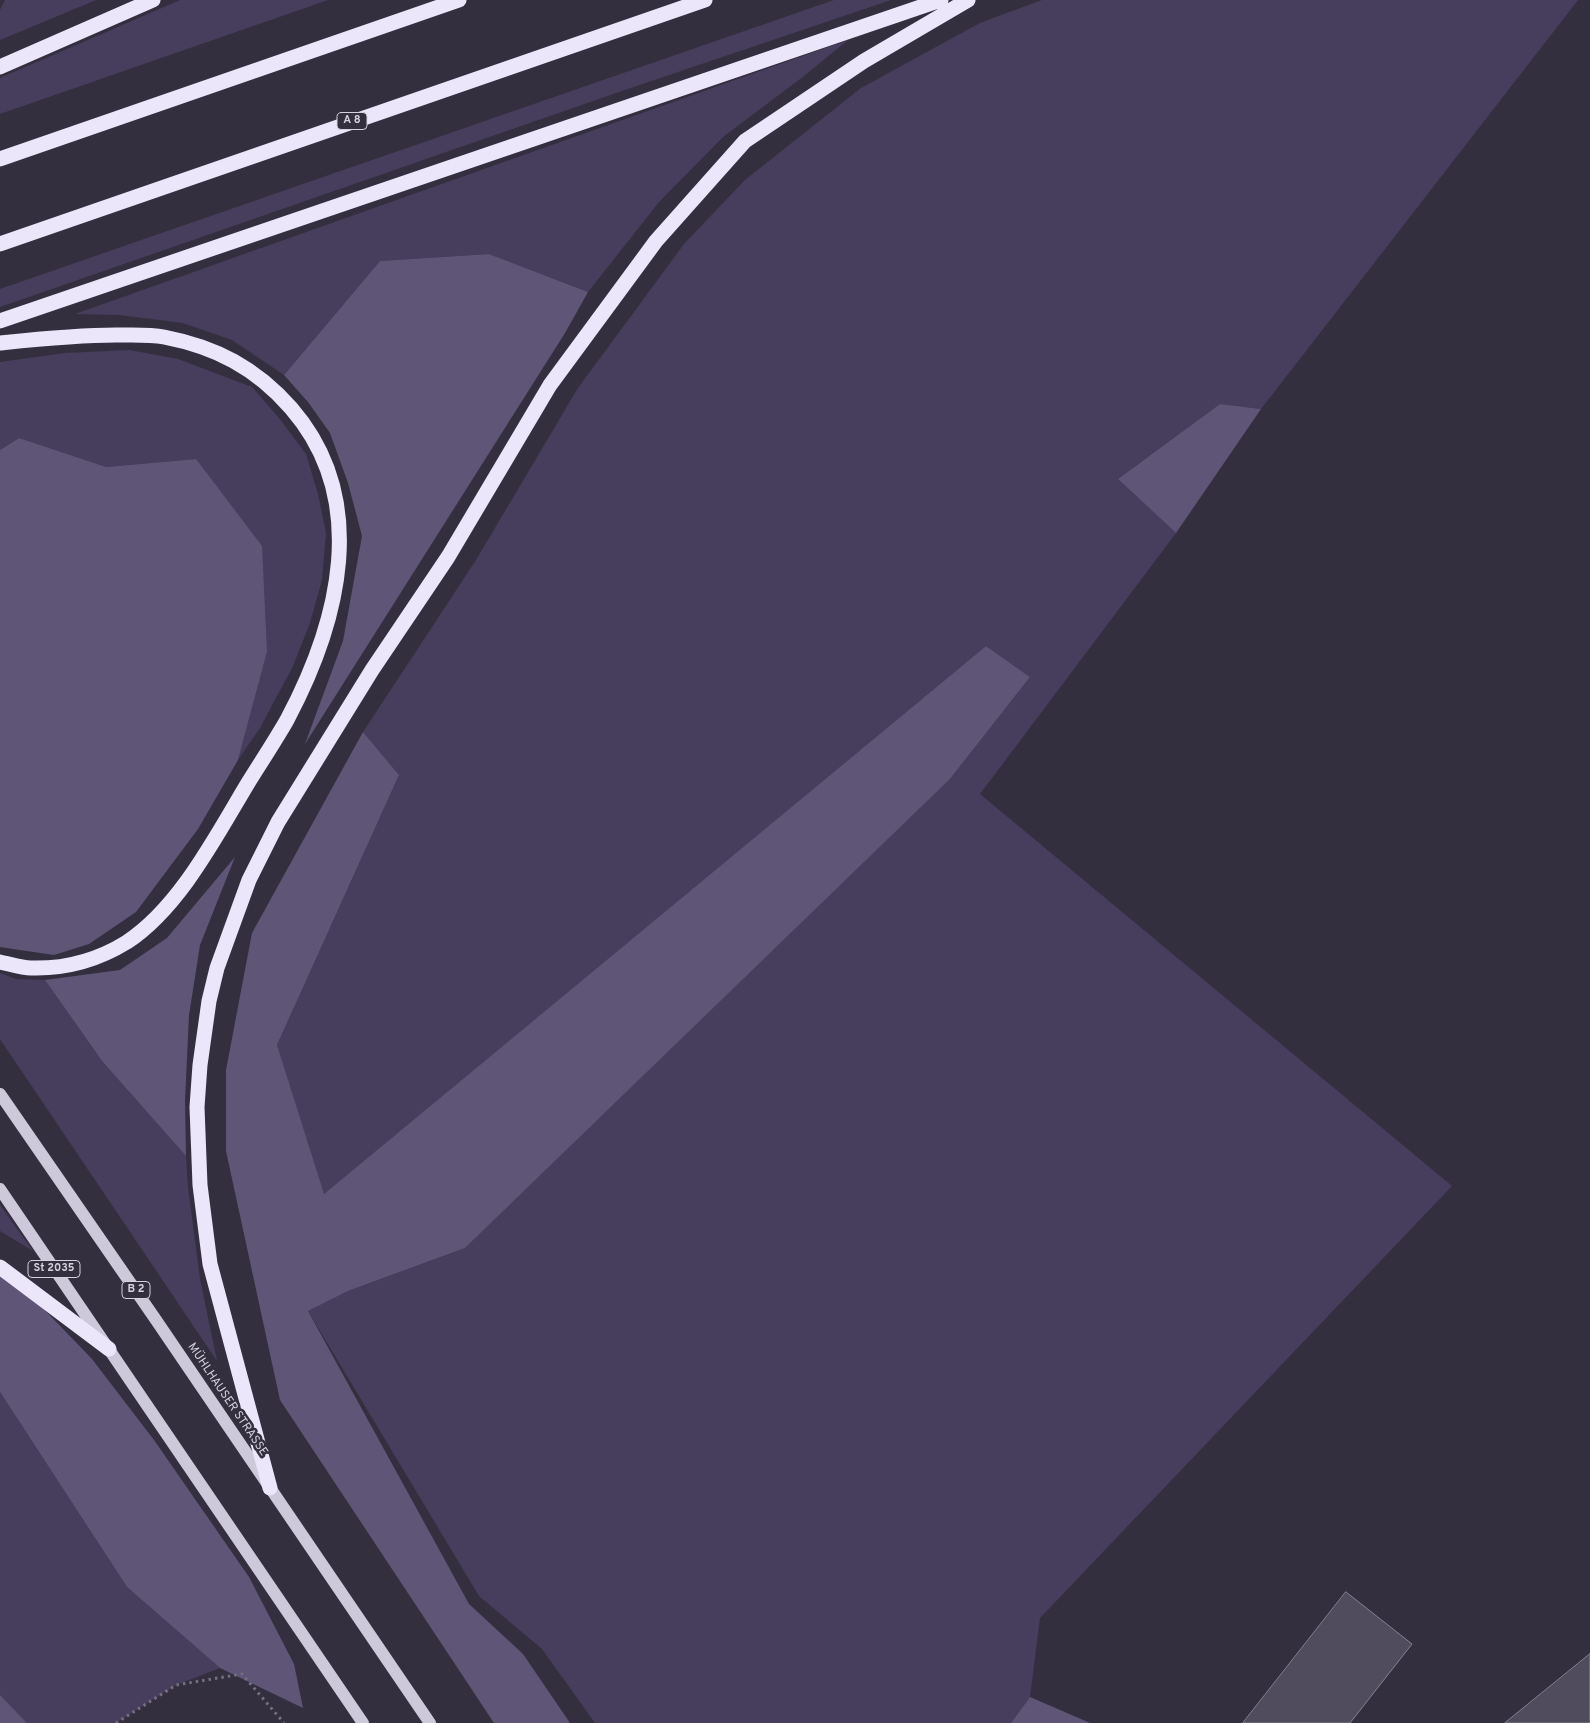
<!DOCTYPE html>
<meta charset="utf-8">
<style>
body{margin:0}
canvas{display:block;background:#342f3f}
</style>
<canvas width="1590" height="1723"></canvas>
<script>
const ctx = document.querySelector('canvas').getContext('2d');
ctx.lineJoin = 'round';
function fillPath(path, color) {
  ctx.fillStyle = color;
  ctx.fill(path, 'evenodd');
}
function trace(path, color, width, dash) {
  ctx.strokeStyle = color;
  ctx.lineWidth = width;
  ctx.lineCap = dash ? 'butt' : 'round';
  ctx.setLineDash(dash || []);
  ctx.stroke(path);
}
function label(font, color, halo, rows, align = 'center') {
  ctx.font = font + ' Overpass,sans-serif';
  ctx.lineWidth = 5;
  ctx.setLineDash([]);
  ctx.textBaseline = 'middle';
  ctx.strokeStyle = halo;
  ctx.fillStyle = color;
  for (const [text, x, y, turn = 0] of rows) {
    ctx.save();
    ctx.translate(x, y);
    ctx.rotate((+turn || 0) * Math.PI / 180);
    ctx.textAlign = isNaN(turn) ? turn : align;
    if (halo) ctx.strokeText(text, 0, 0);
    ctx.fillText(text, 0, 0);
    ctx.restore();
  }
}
const green = new Path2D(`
 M5 0H96L0 40V10Z
 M180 0H328L0 114V78Z
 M834 0H891L619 92 0 307V289Z
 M1042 0H1578L1261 409 1220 404 1118 479 1176 533 980 794 1452 1186 1040 1618 1030 1697 1011 1723H595L542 1649 479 1596 308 1311 348 1291 465 1248 950 779 1030 677 986 646 323 1195 277 1045 399 775 363 732 476 560 578 388 684 244 745 180 861 88 980 23Z
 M848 40 804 76 723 137 659 202 588 292 489 254 380 261 284 375 232 340 183 323 119 315 75 314Z
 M129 350 178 359 252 387 279 418 306 454 318 494 326 533 322 580 310 623 293 666 260 728 238 760 267 652 196 459 106 467 19 438 0 450V362L65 353Z
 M0 973 16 979 45 980 102 1061 186 1156 188 1187 200 1279 217 1361 0 1039Z
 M0 1205 33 1251 0 1231Z
 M0 1392 127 1587 220 1668 176 1685 116 1723H27L0 1695Z`);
const forest = new Path2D(`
 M489 254 588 292 565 333 305 744 343 641 362 536 348 483 330 433 308 402 284 375 380 261Z
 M1220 404 1261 409 1176 533 1118 479Z
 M19 438 106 467 196 459 262 546 267 652 238 760 198 829 136 912 89 944 54 955 0 947V450Z
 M986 646 1030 677 950 779 465 1248 348 1291 308 1311 469 1604 523 1654 570 1723H494L280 1400 226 1151V1070L252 933 363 732 399 775 277 1045 324 1194Z
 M235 857 200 945 189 1015 185 1101 186 1156 102 1061 45 980 120 970 167 938Z
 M0 1267 11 1275 92 1359 154 1440 249 1577 294 1664 303 1708 220 1668 127 1587 0 1392Z
 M0 1695 27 1723H0Z
 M1030 1697 1090 1723H1011Z`);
const building = new Path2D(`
 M1346 1592 1412 1644 1350 1723H1243Z
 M1590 1654V1723H1505Z`);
const path = new Path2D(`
 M116 1723 176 1685 242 1674 284 1723`);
const primary = new Path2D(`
 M0 1094 156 1320 430 1723
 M0 1189 363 1723`);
const highway = new Path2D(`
 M0 67 153 0
 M0 159 459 0
 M0 244 705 0
 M0 321 941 0
 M0 343C39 339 77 335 116 335 132 335 149 334 164 337 216 347 256 368 291 408 371 500 339 622 287 720 275 741 261 762 248 783 216 836 180 907 127 942 98 960 65 969 31 968 21 968 10 964 0 962
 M0 1267 109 1349
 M270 1488 210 1264 200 1185 197 1107 200 1065 209 1001 217 968 249 880 278 822 372 670 448 557 550 385 656 241 745 141 864 61 968 0`);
const shields = [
 [352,121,30],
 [54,1269,52],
 [136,1290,28]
];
const shieldNames = [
 ["A 8",352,121],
 ["St 2035",54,1269],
 ["B 2",136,1290]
];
const streetNames = [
 ["MÜHLHAUSER STRASSE",227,1400,56]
];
fillPath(green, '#473d5d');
fillPath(forest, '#5f5577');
fillPath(building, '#504c5d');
trace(building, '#868194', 1);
trace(path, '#74707e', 3, [2.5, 4]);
trace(primary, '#cdc9da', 12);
trace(highway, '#ece6fb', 15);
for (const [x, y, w] of shields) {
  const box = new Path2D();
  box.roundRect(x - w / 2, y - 8.5, w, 17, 4);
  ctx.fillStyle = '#342f3f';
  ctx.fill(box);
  trace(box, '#d4d2dc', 1);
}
label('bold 11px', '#d4d2dc', null, shieldNames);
label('12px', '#d4d2dc', '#342f3f', streetNames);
</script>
